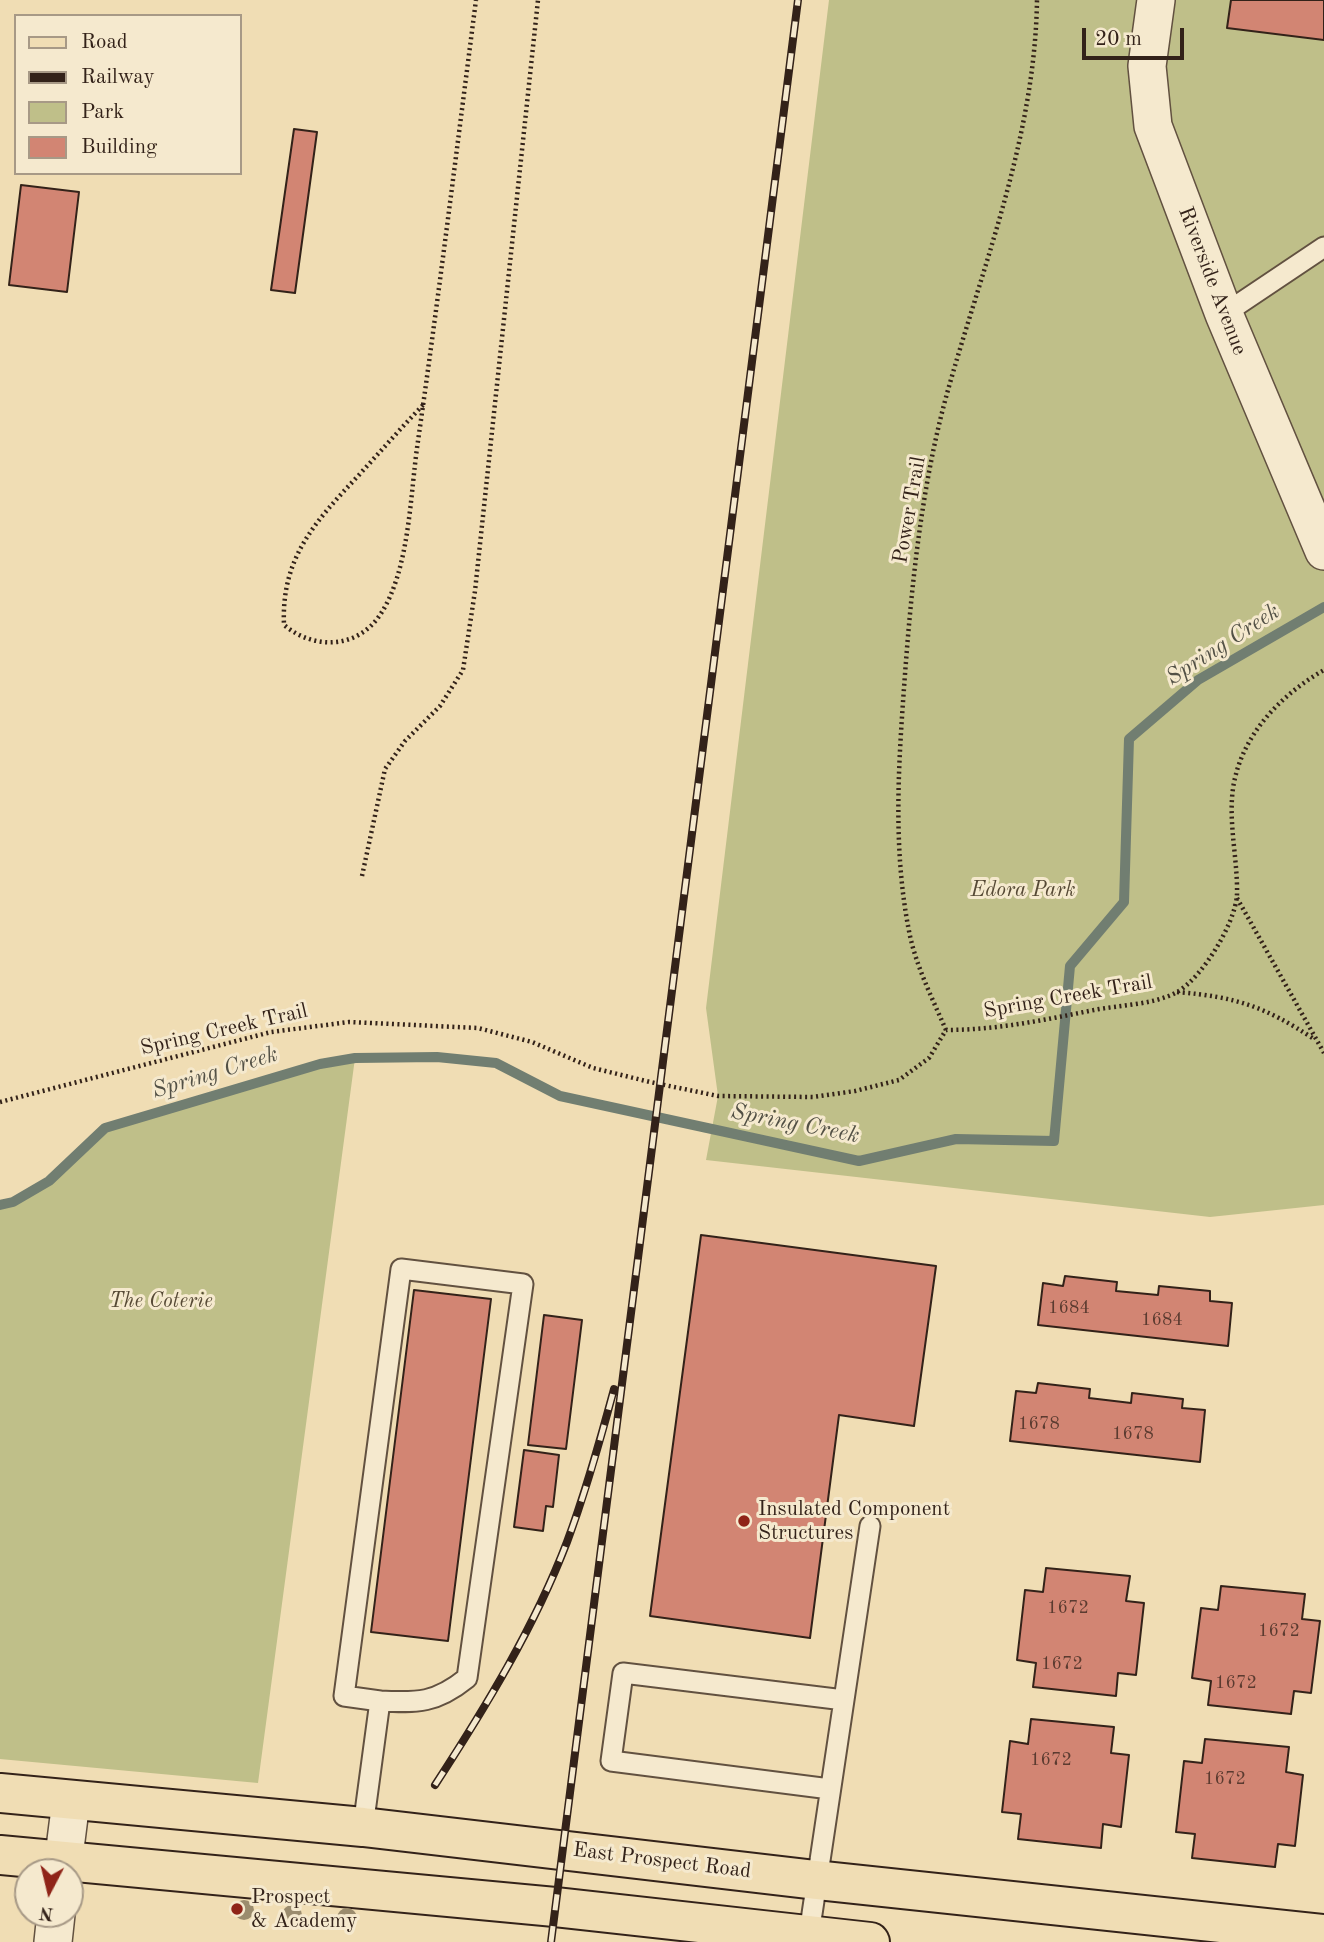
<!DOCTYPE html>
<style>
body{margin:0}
#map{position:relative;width:1324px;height:1942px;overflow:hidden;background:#f0ddb4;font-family:"Old Standard TT",serif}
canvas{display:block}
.legend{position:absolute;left:14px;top:14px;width:228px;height:161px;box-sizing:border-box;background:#f5e9ce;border:2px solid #a79986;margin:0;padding:9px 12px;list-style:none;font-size:21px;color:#332219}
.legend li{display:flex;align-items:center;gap:14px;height:35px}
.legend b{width:35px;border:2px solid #a79986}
.north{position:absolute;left:14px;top:1858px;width:70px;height:70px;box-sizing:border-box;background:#f5e9ce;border:2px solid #a79986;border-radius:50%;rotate:187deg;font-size:19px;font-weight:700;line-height:28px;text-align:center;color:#332219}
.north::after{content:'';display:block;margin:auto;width:24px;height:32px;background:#8f2418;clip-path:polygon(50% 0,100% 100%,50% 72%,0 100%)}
.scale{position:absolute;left:1082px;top:28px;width:102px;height:32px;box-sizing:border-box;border:4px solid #332219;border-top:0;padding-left:9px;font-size:21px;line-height:24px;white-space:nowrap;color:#332219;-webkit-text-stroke:5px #f5e9ce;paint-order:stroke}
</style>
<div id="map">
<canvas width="1324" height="1942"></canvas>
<ul class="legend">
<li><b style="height:9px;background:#f0ddb4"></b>Road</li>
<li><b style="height:9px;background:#332219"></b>Railway</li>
<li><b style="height:19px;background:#bfbf89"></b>Park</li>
<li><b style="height:19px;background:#d28573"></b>Building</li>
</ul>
<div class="north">N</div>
<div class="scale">20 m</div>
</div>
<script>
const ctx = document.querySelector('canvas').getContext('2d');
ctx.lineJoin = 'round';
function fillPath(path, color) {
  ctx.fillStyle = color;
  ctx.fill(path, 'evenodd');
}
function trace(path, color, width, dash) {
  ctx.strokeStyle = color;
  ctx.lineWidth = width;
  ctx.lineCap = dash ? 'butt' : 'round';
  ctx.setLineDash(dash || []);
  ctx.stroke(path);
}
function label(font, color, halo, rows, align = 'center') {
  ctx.font = font + ' "Old Standard TT",serif';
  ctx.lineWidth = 6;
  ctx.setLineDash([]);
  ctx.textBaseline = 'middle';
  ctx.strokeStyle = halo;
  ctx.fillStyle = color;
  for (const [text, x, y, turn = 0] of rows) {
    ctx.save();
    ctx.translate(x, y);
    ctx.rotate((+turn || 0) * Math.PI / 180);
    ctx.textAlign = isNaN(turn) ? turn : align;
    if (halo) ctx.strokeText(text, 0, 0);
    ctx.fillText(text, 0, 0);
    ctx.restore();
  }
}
const green = new Path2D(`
 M829 0H1324V1205L1210 1217 706 1160 718 1096 706 1008Z
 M355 1058 258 1783 0 1759V1205L13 1202 49 1181 105 1128 320 1064Z`);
const stream = new Path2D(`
 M0 1205 13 1202 49 1181 105 1128 320 1064 355 1058 437 1057 496 1063 560 1096 859 1161 956 1139 1054 1141 1070 966 1124 902 1129 739 1198 680 1324 607`);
const building = new Path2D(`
 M1231 0H1324V40L1227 28Z
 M294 129 317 132 295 293 271 290Z
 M21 185 79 192 67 292 9 285Z
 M701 1235 936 1266 914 1426 839 1415 810 1638 650 1616Z
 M1065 1276 1117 1282 1116 1291 1158 1295 1159 1286 1210 1291V1301L1232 1303 1228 1346 1038 1325 1043 1283 1063 1286Z
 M414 1290 491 1299 448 1641 371 1632Z
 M544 1315 582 1320 566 1449 528 1445Z
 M1038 1383 1090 1389 1089 1398 1131 1403 1132 1393 1183 1399 1182 1408 1205 1410 1200 1462 1010 1441 1016 1391 1036 1393Z
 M524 1450 559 1455 553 1507 546 1506 543 1531 514 1527Z
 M1046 1568 1130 1576 1126 1601 1144 1603 1136 1675 1118 1673 1116 1696 1033 1687 1036 1663 1017 1660 1025 1590 1043 1592Z
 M1221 1586 1305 1594 1302 1619 1320 1621 1311 1693 1294 1691 1291 1714 1208 1705 1211 1681 1192 1678 1201 1608 1218 1610Z
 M1031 1719 1114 1727 1111 1753 1129 1755 1121 1827 1103 1824 1101 1848 1018 1839 1021 1814 1002 1812 1010 1741 1028 1744Z
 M1205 1739 1289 1747 1286 1772 1303 1775 1295 1846 1278 1844 1275 1867 1192 1858 1195 1834 1176 1832 1184 1761 1202 1763Z`);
const path = new Path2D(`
 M423 405C401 428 380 452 358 476 315 522 281 558 284 625 314 650 357 649 380 615 410 570 410 494 418 441 439 294 457 147 476 0
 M362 876 385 769 405 741 440 706 463 670 475 591 538 0
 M1237 898 1324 1053
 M1177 992C1236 997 1264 1006 1314 1039
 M946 1030C933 1000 917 968 910 936 893 854 898 771 904 688 911 590 921 486 948 390 984 262 1035 136 1037 0
 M0 1102 271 1032 349 1022 478 1028 532 1042 593 1068 650 1082 718 1096 813 1097 855 1091 899 1080 929 1058 946 1030C997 1030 1044 1020 1094 1010 1119 1005 1154 1005 1177 992 1202 978 1235 924 1237 895 1238 857 1226 815 1235 778 1246 730 1284 693 1324 670`);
const lane = new Path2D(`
 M1224 314 1324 247
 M830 1789 611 1761 623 1673 844 1700
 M363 1827 380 1701 344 1696 401 1269 523 1284 467 1678C436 1703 418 1703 380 1701
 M809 1934 870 1526`);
const street = new Path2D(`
 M1156 0 1147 66 1153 126 1224 314 1324 551
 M62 1872 71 1801
 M53 1942 56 1914`);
const primary = new Path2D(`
 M0 1793 363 1827 816 1880 1324 1934
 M0 1855 555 1907 870 1942`);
const rail = new Path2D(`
 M435 1785C485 1708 534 1628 567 1542 586 1491 600 1441 614 1389
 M551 1942 798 0`);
const trees = [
 [244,1910],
 [292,1915],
 [347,1918]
];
const markers = [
 [744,1521,7,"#8f2418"],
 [237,1909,7,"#8f2418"]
];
const numberNames = [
 ["1684",1069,1308],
 ["1684",1162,1320],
 ["1678",1039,1424],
 ["1678",1133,1434],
 ["1672",1068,1608],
 ["1672",1279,1631],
 ["1672",1062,1664],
 ["1672",1236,1683],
 ["1672",1051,1760],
 ["1672",1225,1779]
];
const streetNames = [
 ["Riverside Avenue",1212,281,69],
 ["Power Trail",910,510,-80],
 ["Spring Creek Trail",1068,997,-10],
 ["Spring Creek Trail",224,1030,-13],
 ["East Prospect Road",662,1861,7]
];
const parkNames = [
 ["Edora Park",1023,890],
 ["The Coterie",161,1301]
];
const poiNames = [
 ["Insulated Component",758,1509],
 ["Structures",758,1533],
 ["Prospect",251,1897],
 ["& Academy",251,1921]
];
const waterNames = [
 ["Spring Creek",1223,645,-33],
 ["Spring Creek",215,1073,-17],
 ["Spring Creek",795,1124,11]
];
fillPath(green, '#bfbf89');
trace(stream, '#717e71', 10);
fillPath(building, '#d28573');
trace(building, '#332219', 2);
trace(lane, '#625140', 23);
trace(street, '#625140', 40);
trace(primary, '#332219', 42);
trace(path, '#332219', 4.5, [2, 3.5]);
trace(lane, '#f5e9ce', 19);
trace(street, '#f5e9ce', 37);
trace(primary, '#f0ddb4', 38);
trace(rail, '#332219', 8);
trace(rail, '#f5e9ce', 5, [16]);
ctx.fillStyle = '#9b8c6e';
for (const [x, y] of trees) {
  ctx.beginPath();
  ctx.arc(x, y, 10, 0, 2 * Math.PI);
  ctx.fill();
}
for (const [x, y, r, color] of markers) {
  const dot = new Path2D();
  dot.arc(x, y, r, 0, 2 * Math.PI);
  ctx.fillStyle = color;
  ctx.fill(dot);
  trace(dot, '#f5e9ce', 2.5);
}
label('18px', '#5b3b30', null, numberNames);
label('21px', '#332219', '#f5e9ce', streetNames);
label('italic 21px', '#564935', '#f5e9ce', parkNames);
label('21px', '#332219', '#f5e9ce', poiNames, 'left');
label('italic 23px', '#525045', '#f5e9ce', waterNames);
</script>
